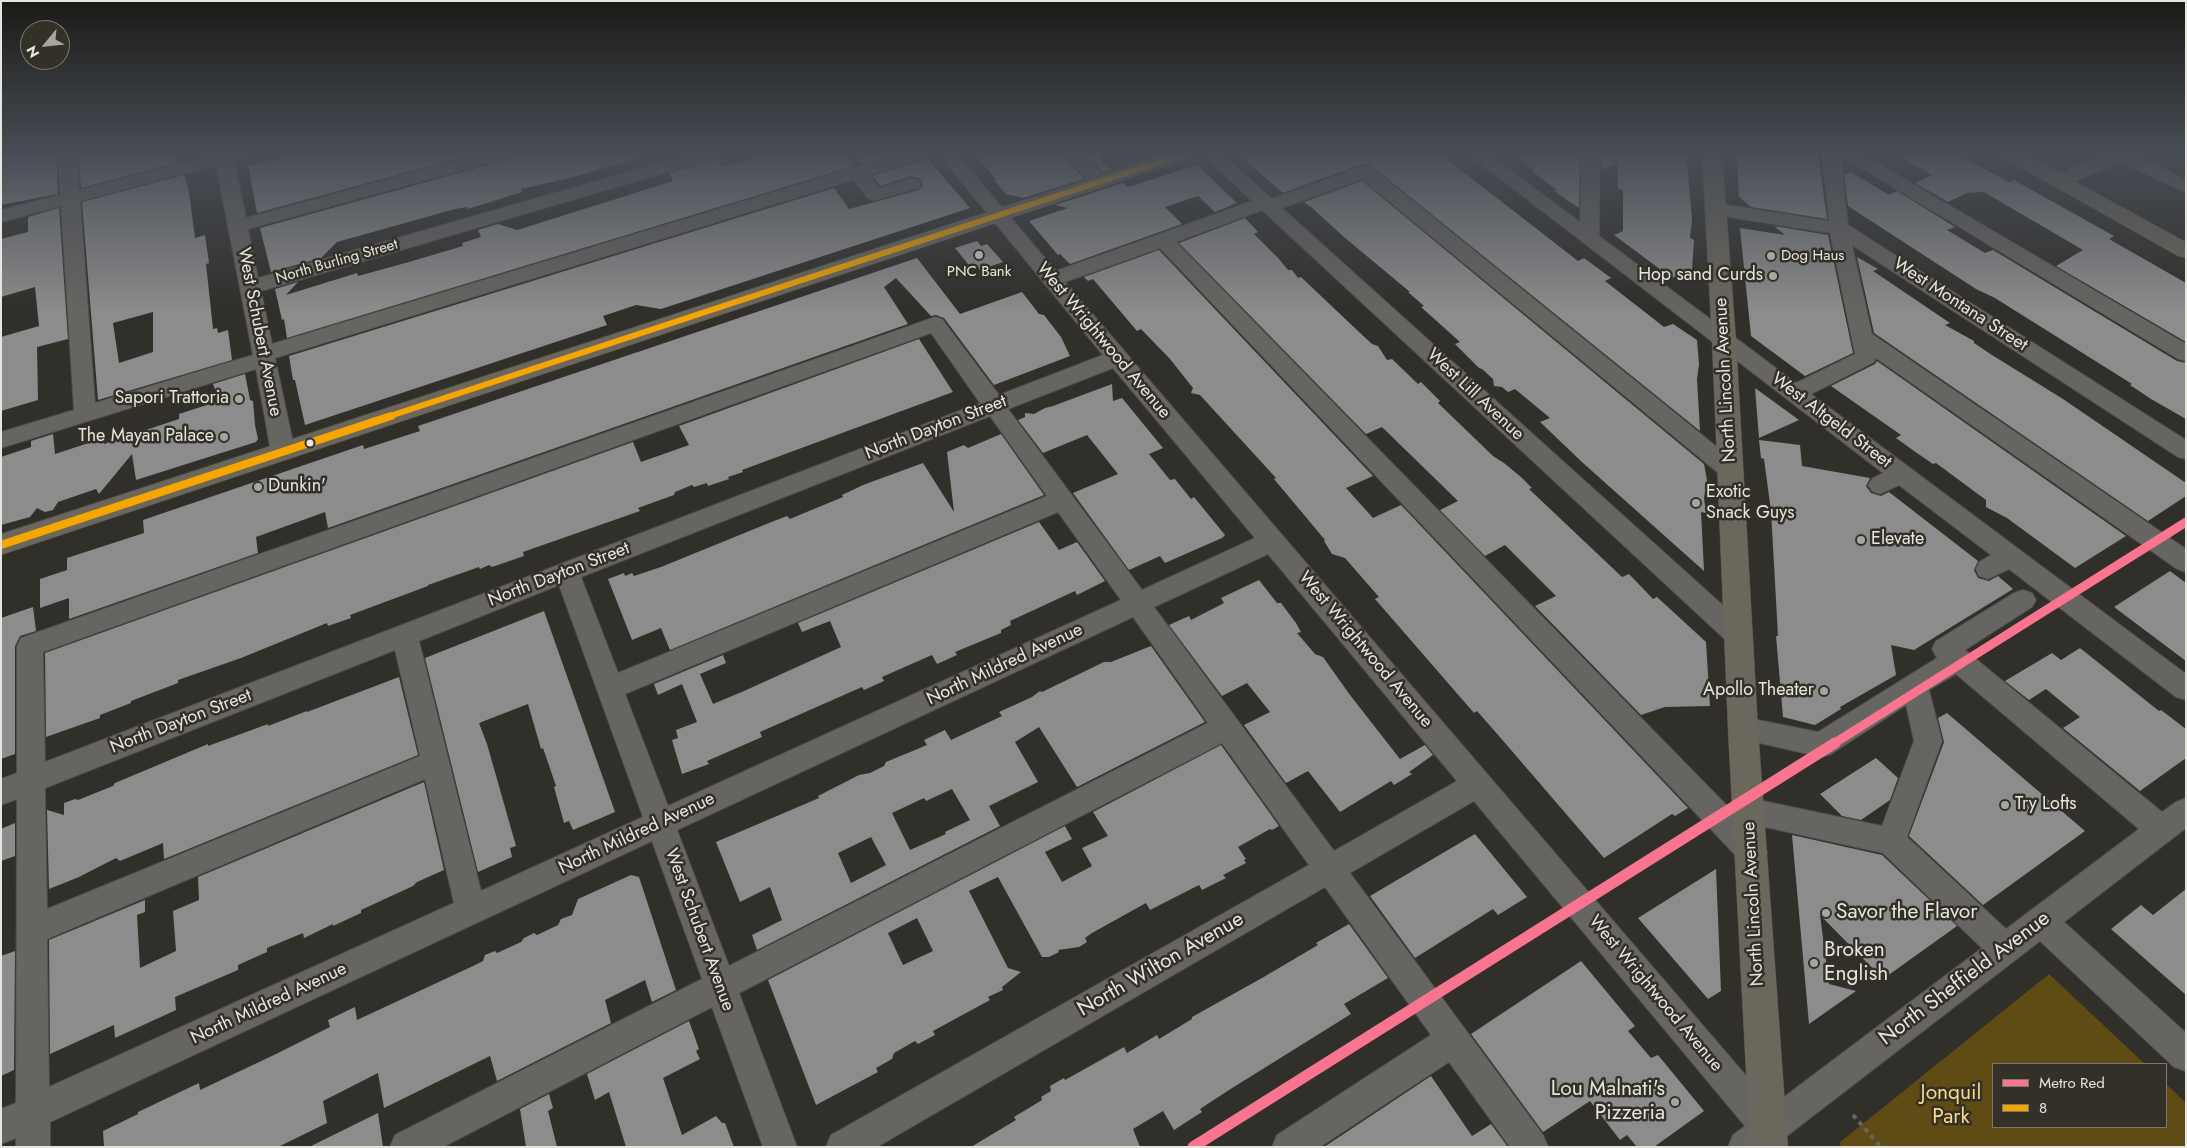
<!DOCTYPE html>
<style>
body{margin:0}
#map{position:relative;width:2187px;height:1148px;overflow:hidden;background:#302f2a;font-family:Jost,sans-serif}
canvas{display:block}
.frame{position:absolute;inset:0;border:2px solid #e7e5df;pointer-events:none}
.legend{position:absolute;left:1992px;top:1063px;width:175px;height:65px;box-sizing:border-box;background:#333027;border:1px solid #7b7871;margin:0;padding:6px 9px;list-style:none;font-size:15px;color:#e7e5df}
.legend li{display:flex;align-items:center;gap:10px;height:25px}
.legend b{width:25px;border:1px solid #7b7871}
.north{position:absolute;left:20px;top:20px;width:50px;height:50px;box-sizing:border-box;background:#333027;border:1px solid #7b7871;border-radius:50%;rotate:242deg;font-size:14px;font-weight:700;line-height:20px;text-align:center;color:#e7e5df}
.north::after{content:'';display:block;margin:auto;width:18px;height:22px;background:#a7a5a0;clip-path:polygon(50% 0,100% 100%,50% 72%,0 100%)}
</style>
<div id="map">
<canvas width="2187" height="1148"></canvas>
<div class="frame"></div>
<ul class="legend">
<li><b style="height:6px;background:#f9748e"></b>Metro Red</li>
<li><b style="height:6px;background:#f7a600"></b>8</li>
</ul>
<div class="north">N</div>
</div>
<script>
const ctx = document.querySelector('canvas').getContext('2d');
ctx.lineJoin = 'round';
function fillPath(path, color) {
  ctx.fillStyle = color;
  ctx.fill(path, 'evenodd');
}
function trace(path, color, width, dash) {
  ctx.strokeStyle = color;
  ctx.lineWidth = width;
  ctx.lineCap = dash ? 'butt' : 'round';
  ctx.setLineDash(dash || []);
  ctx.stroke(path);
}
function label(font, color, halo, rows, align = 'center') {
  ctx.font = font + ' Jost,sans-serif';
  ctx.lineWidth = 5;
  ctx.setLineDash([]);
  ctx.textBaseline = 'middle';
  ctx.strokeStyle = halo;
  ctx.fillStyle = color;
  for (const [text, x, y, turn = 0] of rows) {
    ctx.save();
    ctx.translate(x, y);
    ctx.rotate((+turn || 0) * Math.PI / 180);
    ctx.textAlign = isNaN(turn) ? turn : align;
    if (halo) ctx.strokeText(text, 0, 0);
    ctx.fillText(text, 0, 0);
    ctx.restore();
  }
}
const green = new Path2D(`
 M2049 974 2145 1064H1993V1127H2166V1084L2186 1103V1147H1842L1839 1143Z`);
const building = new Path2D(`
 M1 153H56L58 194 1 205Z
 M78 153H177L180 162 81 188Z
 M285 153H478L257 213 248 166 286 156Z
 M514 153H639L640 157 574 177 521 189 522 192 468 209 467 207 455 209 337 242 321 258 271 272 260 228 510 159Z
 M772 153H845L854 166 287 338 284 319 282 320 275 289 298 282 286 295 357 273 358 276 409 262 463 246 462 243 481 237 478 230 498 224 517 230 673 181 670 173 720 158 721 167Z
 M876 153H898L862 164 857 158Z
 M973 153H1061L1084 179 1023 198 1006 194 994 180 996 179Z
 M1084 153H1095L1111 170 1103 172Z
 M1237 153H1439L1578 261 1584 258 1611 278 1605 281 1664 327 1673 324 1697 340 1699 364 1697 379 1700 431 1373 167 1366 164 1357 166 1283 193Z
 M1514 153H1580L1579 208 1554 191 1557 190 1533 172 1534 170 1520 160 1522 159Z
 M1602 153H1686L1692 219 1690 238 1694 240 1692 270 1672 278 1614 235 1623 231V190L1618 189 1617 163 1602 169Z
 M1736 153H1818L1827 219 1751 207 1739 197Z
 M1894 153H1954L2009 182 2014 180 2114 236 2109 239 2186 283V342L2056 266 2083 250 1984 192 1967 193 1948 202 1915 183 1932 175Z
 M928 159 970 208 661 309 636 305 603 316 607 325 305 425 295 380H293L289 356 834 188 849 209 919 190 923 185 920 178 911 176 881 186 872 176Z
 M1197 165 1237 203 1215 212 1198 196 1165 207 1182 224 1070 264 1060 254 1058 255 1029 221 1068 208 1055 205 1123 183 1128 187Z
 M1851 172 1889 195 1897 191 1955 227 1947 230 1985 253 1993 250 2177 361 2186 363V419L2151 399 2130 385 2132 384 1995 298 1976 289 1848 206 1844 175Z
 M184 175 189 192 195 238 205 235 209 263 206 264 213 329 217 328 218 333 228 330 232 360 98 400 82 202ZM153 312V352L119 363 113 323Z
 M1362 181 1704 464 1707 480 1704 498 1706 513 1701 512 1704 571 1583 463 1540 422 1550 418 1515 389 1508 392 1502 387 1494 386 1493 379 1482 369 1479 368 1455 344 1460 342 1421 307 1424 306 1408 292H1410L1344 237 1310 206H1309L1304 202Z
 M59 208 68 339 37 347 38 400 1 411V337L39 326 35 287 1 297V239L28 232V217Z
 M1245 218 1258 232 1254 234 1279 259 1288 270H1292L1298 278 1301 277 1358 331 1372 344 1378 346 1387 360 1392 359 1418 384 1421 382 1440 401 1438 403 1493 456 1504 463 1521 477 1532 488 1529 489 1622 577 1629 574 1653 599 1657 597 1706 642 1710 706 1665 707 1641 715 1535 606 1556 596 1505 545 1485 556 1440 510 1458 501 1382 427 1366 434 1179 243Z
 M1774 226 1828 235 1853 353 1805 376 1751 336 1740 228 1785 235Z
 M977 241 981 246 987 244 1003 262 980 270 978 267 972 269 955 248Z
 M1159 250 1373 476 1346 488 1373 518 1401 505 1688 808 1675 816 1672 814 1604 858 1499 736 1477 711 1474 713 1375 599 1379 597 1345 558 1332 554 1324 541 1325 540 1274 479 1276 478 1200 395 1191 393 1193 388 1170 359 1141 329 1137 331 1093 279 1088 281 1084 277Z
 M1857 257 1878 269 1873 271 1950 323 1945 325 1974 341V343L1992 355 2063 399 2186 483V496L2148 521 1874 333Z
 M917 258 960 314 1022 292 1039 314 1044 315 1061 337 1070 356 994 385 944 318 936 315 931 316 896 278 884 287 908 324 328 528 325 512 256 537 258 553 69 619V598L40 608V579L67 570V558L144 533 143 520 363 445 364 449 420 431 418 426Z
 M919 339 953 392 742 470 743 472 728 477 729 479 708 486 707 483 694 487 692 485 675 492 674 495 638 508 640 511 523 552 524 556 492 567 489 565 480 569 479 567 428 585V586L350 615 351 618 328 626 327 623 241 658 178 680V683L131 701V703L100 715V718L46 737 45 653 633 442 641 462 689 445 679 426Z
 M1877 361 2126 536 2075 568 2007 518 1986 507V500L1936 463 1933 464 1914 451 1896 438 1901 435 1831 386 1875 364Z
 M245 374 250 400 253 401 255 425 258 439 256 442 136 480 132 454 99 494 96 489 58 502 53 510 45 512 37 508 30 517 1 525V457L31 447V441L53 434 55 454 104 438V444L179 419V414L219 401 213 384Z
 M1112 384 1113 401 1122 398 1163 448 1149 454 1170 480 1175 479 1191 499 1194 497 1225 535 1222 538 1165 563 1160 556 1129 570 1073 493 1118 474 1087 435 1043 453 1018 420 1025 417V413L1034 414 1045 408 1053 406Z
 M1755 388 1799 420 1759 438Z
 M1001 434 1044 495 670 650 661 628 632 640 608 579 624 573 625 576 632 573 634 576 661 567 774 521 787 516 790 519 797 516 843 497 842 495 863 485 923 463 954 512 947 452 964 445 968 448Z
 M1759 440 1800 445 1802 466 1870 478 1866 486 1871 493 1881 496 1889 492 1978 561 1974 570 1978 578 1989 581 1998 576 2013 589 1914 650 1891 645 1896 675 1840 707 1841 709 1815 725 1783 717 1776 636H1778L1771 511 1764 459 1761 458Z
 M1039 522 1059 550 1077 542 1105 581 1077 595 1075 591 1010 621 1011 625 1001 630V633L955 652 957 655 937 664 932 655 882 677 884 681 864 690 862 687 760 732 762 737 707 761 709 764 682 774 672 740 678 738 676 730 697 722 682 684 658 695 654 684 723 655 726 663 700 674 713 704 744 691 841 647 830 621 802 632 798 623Z
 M2170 571 2186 583V661L2114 607Z
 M1259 580 1277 603H1281L1296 623 1301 632 1297 633 1315 654 1323 657 1350 695 1400 759 1425 745 1433 755 1409 772 1412 774 1394 785 1391 781 1340 812 1308 771 1286 783 1244 725 1270 712 1247 683 1222 696 1169 625 1189 616 1191 620 1224 603 1221 598Z
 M33 607 36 631 20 636 15 646V754L1 759V618Z
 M544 611 615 812 573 830 569 821 564 823 554 787 556 786 543 748 541 749 528 704 479 723 487 744 516 846 510 848 512 857 478 872 425 658Z
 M1151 646 1205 722 1077 787 1039 727 1015 742 1038 782 989 806 1000 826 757 950 752 935 782 920 770 887 740 902 716 842 819 798 818 796 859 775 870 773 884 766 886 762 927 745 924 740 945 730 951 740 1002 716 999 712 1032 697 1040 691 1042 692 1104 662H1111ZM952 789 970 820 945 832 946 834 910 850 892 813 924 798 926 801ZM871 837 886 865 851 883 838 853Z
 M2080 648 2159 711 2161 710 2186 729V758L2140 791 2063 728 2080 717 2046 689 2029 700 2005 681 2052 653 2061 660Z
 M399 677 418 755 164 859 163 843 120 861 116 858 79 877 49 889 47 810 64 815V803L75 799 78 800 113 786 115 783 208 744V746L268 724V726L307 711V712Z
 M1947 713 2085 831 1983 905 1909 836 1944 742 1938 718Z
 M1221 745 1279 826 1272 830 1270 829 1238 847 1246 859 1244 860 1246 863 1223 875 1226 878 1202 890 1199 885 1150 910 1146 903 1092 933 1085 938 1087 942 1079 947 1058 950 1059 952 1049 957H1042L998 877 969 891 1008 968 1021 972 1002 987 1003 990 988 997 990 1000 933 1031 935 1035 918 1044 915 1041 894 1053 892 1059 876 1068 878 1072 816 1105 768 980 1065 826 1072 839 1045 852 1062 882 1092 866 1082 848 1108 836 1093 812ZM917 918 933 951 903 965 888 933Z
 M1876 758 1898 778 1890 800 1861 820 1842 816 1820 794Z
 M424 782 444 870 417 882 413 886 361 910V913L333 926V924L304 938 303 933 267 948V952L238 965V970L175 997 176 1010 115 1038 114 1025 50 1054 49 940 145 900V912L137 915 140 968 176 951 173 911 199 900 198 877Z
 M15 823V856L1 861V829Z
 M1475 834 1527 897 1498 915 1493 909 1415 958 1370 896Z
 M1792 835 1882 855 1957 926 1883 979 1820 915 1829 984 1856 991 1809 1024Z
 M1716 869 1721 991 1708 999 1638 918Z
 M631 875 639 877 676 990 652 1002 645 980 605 1000 611 1023 497 1081 490 1056 384 1108 378 1073 323 1101 327 1123 278 1147H104L103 1131 138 1114V1112L199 1083 200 1090 276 1054 330 1027 328 1020 355 1007 357 1020 473 966 483 961 485 955 495 951 497 953 521 942 524 938 534 933 537 935 558 925 561 919 572 915 578 899Z
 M2186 889V995L2111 929 2141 905 2153 915Z
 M1349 924 1388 978 1344 1004 1351 1014 1229 1090 1200 1109 1202 1112 1174 1130 1163 1111 1133 1129 1140 1147H971L1016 1120 1014 1117 1042 1100 1041 1097 1051 1091 1050 1086 1064 1078 1065 1080 1124 1047 1127 1053 1157 1035 1159 1039 1192 1019V1017L1262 978 1318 945 1316 943Z
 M15 951 14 1070 1 1076V956Z
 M1581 961 1635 1026 1628 1031 1651 1058 1658 1055 1704 1111 1654 1147H1637L1627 1135 1620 1140 1590 1101 1543 1132 1471 1034Z
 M689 1021 699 1049 696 1051 700 1059 663 1078 682 1135 716 1116 722 1123H725L734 1147H626L609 1092 595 1100 587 1074Z
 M1431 1076 1472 1136 1491 1124 1508 1147H1324Z
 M549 1094 553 1108 548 1111 557 1147H526L520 1109Z
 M378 1113 383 1147H309Z`);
const pathFar1 = new Path2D(`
 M2165 153 2186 163`);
const path = new Path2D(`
 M1853 1115 1881 1147`);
const minor = new Path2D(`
 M58 153H76L79 190 214 155V153H252L249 157 234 161 246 218 484 153H512L509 157 248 229 258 278 694 153H722L719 157 261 291 272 344 903 153H930L927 157 869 175 880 188 912 178 919 180 921 184 919 188 875 200 868 198 853 180 275 358 295 452 291 458 283 460 275 458 271 452 256 369 1 448V432L74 410 61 206 1 222V210L60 195ZM216 165 253 355 95 403 80 201Z
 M938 153H956L1056 271 1252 201 1202 153H1221L1272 199 1358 168 1365 166 1372 168 1738 464 1742 470 1738 476 1730 479 1722 476 1362 179 1282 208 1748 628 1752 636 1748 644 1739 647 1730 644 1262 210 1176 242 1737 816 1735 811 1739 802 1749 798 1882 826 1914 741 1906 705 1831 754 1821 757 1733 737 1729 729 1733 721 1743 717 1818 732 1937 658 1932 649 1936 641 2014 593 2023 590 2032 593 2036 600 2032 607 1965 650 2162 812 2176 802 2186 798V828L2064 922 2186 1033V1071L2174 1067 2040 941 1783 1139C1776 1148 1742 1147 1728 1147L1733 1135 1745 1126 1474 801 1350 873 1543 1135 1548 1147H1510L1449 1062 1320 1147H1272L1277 1135 1431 1035 1325 887 877 1147H826L831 1135 1309 865 1222 743 739 993 797 1147H763L712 1007 443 1147H390L395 1135 702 979 652 841 50 1122V1147H16V1138L1 1144V1109L16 1103 17 799 1 805V779L17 773V646L21 638 935 317 942 319 999 395 1103 355ZM1160 248 1742 862 1752 866 1762 862 1767 852 1762 842 1742 822 1883 853 1982 948 1772 1106 1065 282ZM931 333 980 403 45 762 43 652ZM1113 368 1255 538 1142 590 1008 409ZM990 416 1047 496 618 673 581 577ZM1058 512 1121 600 668 806 625 694ZM1268 554 1457 781 1334 851 1154 607ZM559 585 643 817 481 891 419 641ZM1133 617 1208 723 729 966 677 830ZM395 650 420 756 47 909 45 788ZM1956 674 2139 829 2006 929 1907 837 1942 741 1929 690ZM425 779 454 903 49 1087 47 939Z
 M1063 153H1082L1109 182 1107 186 1100 188 1093 186Z
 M1467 153H1487L1580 222 1582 153H1600L1599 236 1796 383 1855 354 1830 233 1715 215 1708 213 1705 209 1708 205 1715 203 1829 221 1822 153H1860L2186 344V361L2178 359 1840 155 1848 225 2186 440V459L2178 457 1852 245 1872 334 2186 549V572L2177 569 1876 358 1874 362 1811 394 2186 674V700L2176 697 2009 569 1988 579 1979 576 1976 569 1979 562 1991 555 1899 485 1880 494 1872 491 1868 485 1872 479 1883 473Z
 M2109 153H2132L2186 180V193L2120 161 2067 185 2060 187 2053 185 2051 181 2053 177Z`);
const major = new Path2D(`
 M1168 153H1197L1194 157 1 555V534Z
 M1702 153H1722L1736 340 1758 729 1788 1147H1750L1728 729 1712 340Z
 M1999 153H2023L2186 242V258L2178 256 2002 157Z`);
const bus1Far1 = new Path2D(`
 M387 417 1187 153`);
const bus1 = new Path2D(`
 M1 545 391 416`);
const metro1Far1 = new Path2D(`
 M1833 744 2186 522`);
const metro1 = new Path2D(`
 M1193 1147 1835 743`);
const markers = [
 [979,255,5,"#a7a5a0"],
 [1771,256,5,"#a7a5a0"],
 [1773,276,5,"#a7a5a0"],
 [239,399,5,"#a7a5a0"],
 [224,437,5,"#a7a5a0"],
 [310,443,4.5,"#e7e5df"],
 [258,487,5,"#a7a5a0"],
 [1696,503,5,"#a7a5a0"],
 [1861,540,5,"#a7a5a0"],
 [1824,691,5,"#a7a5a0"],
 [2005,805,5,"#a7a5a0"],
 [1826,913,5,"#a7a5a0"],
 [1814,963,5,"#a7a5a0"],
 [1675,1102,5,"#a7a5a0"]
];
const farPoinames = [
 ["Dog Haus",1781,256],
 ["PNC Bank",979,272,"center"]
];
const farStreetnames = [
 ["North Burling Street",337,262,-16]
];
const poiNames = [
 ["Hop sand Curds",1763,276],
 ["Sapori Trattoria",229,399],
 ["The Mayan Palace",214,437],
 ["Dunkin'",268,487,"left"],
 ["Exotic",1706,493,"left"],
 ["Snack Guys",1706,514,"left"],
 ["Elevate",1871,540,"left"],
 ["Apollo Theater",1814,691],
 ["Try Lofts",2015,805,"left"]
];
const streetNames = [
 ["West Montana Street",1960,305,33],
 ["West Schubert Avenue",259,332,79],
 ["West Wrightwood Avenue",1103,341,50],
 ["North Lincoln Avenue",1726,380,-93],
 ["West Lill Avenue",1475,395,43],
 ["West Altgeld Street",1831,421,37],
 ["North Dayton Street",936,428,-21],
 ["North Dayton Street",559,575,-21],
 ["West Wrightwood Avenue",1365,650,50],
 ["North Mildred Avenue",1005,665,-25],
 ["North Dayton Street",181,722,-21],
 ["North Mildred Avenue",637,834,-25],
 ["North Lincoln Avenue",1754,904,-93],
 ["West Schubert Avenue",699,930,70],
 ["West Wrightwood Avenue",1655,994,50],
 ["North Mildred Avenue",269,1004,-25]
];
const nearPoinames = [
 ["Savor the Flavor",1836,913],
 ["Broken",1824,951],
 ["English",1824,975],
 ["Lou Malnati's",1665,1090,"right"],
 ["Pizzeria",1665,1114,"right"]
];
const nearStreetnames = [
 ["North Wilton Avenue",1161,965,-30],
 ["North Sheffield Avenue",1965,979,-37]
];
const nearParknames = [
 ["Jonquil",1951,1094],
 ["Park",1951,1118]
];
fillPath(green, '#5f4b14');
fillPath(building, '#8c8c8c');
trace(minor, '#4d4c48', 2);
trace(major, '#4d4c48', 1);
trace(pathFar1, '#666562', 2.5, [3, 3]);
trace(path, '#666562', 4, [4.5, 4.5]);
fillPath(minor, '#666561');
fillPath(major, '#6c675c');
trace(bus1Far1, '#f7a600', 6);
trace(bus1, '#f7a600', 8);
trace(metro1Far1, '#f9748e', 9);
trace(metro1, '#f9748e', 11);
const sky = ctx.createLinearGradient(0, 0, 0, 313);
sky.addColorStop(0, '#1a1a17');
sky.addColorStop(0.49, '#484d55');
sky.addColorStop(1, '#484d5500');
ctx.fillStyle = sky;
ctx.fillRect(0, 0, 2187, 313);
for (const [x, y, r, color] of markers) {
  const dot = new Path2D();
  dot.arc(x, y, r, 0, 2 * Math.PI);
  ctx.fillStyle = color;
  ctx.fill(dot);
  trace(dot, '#333027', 2);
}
label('15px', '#e7e5df', '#333027', farPoinames, 'left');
label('15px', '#e7e5df', '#333027', farStreetnames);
label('18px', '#e7e5df', '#333027', poiNames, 'right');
label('18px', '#e7e5df', '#333027', streetNames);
label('21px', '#e7e5df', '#333027', nearPoinames, 'left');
label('21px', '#e7e5df', '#333027', nearStreetnames);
label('21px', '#fcd985', '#333027', nearParknames);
</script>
